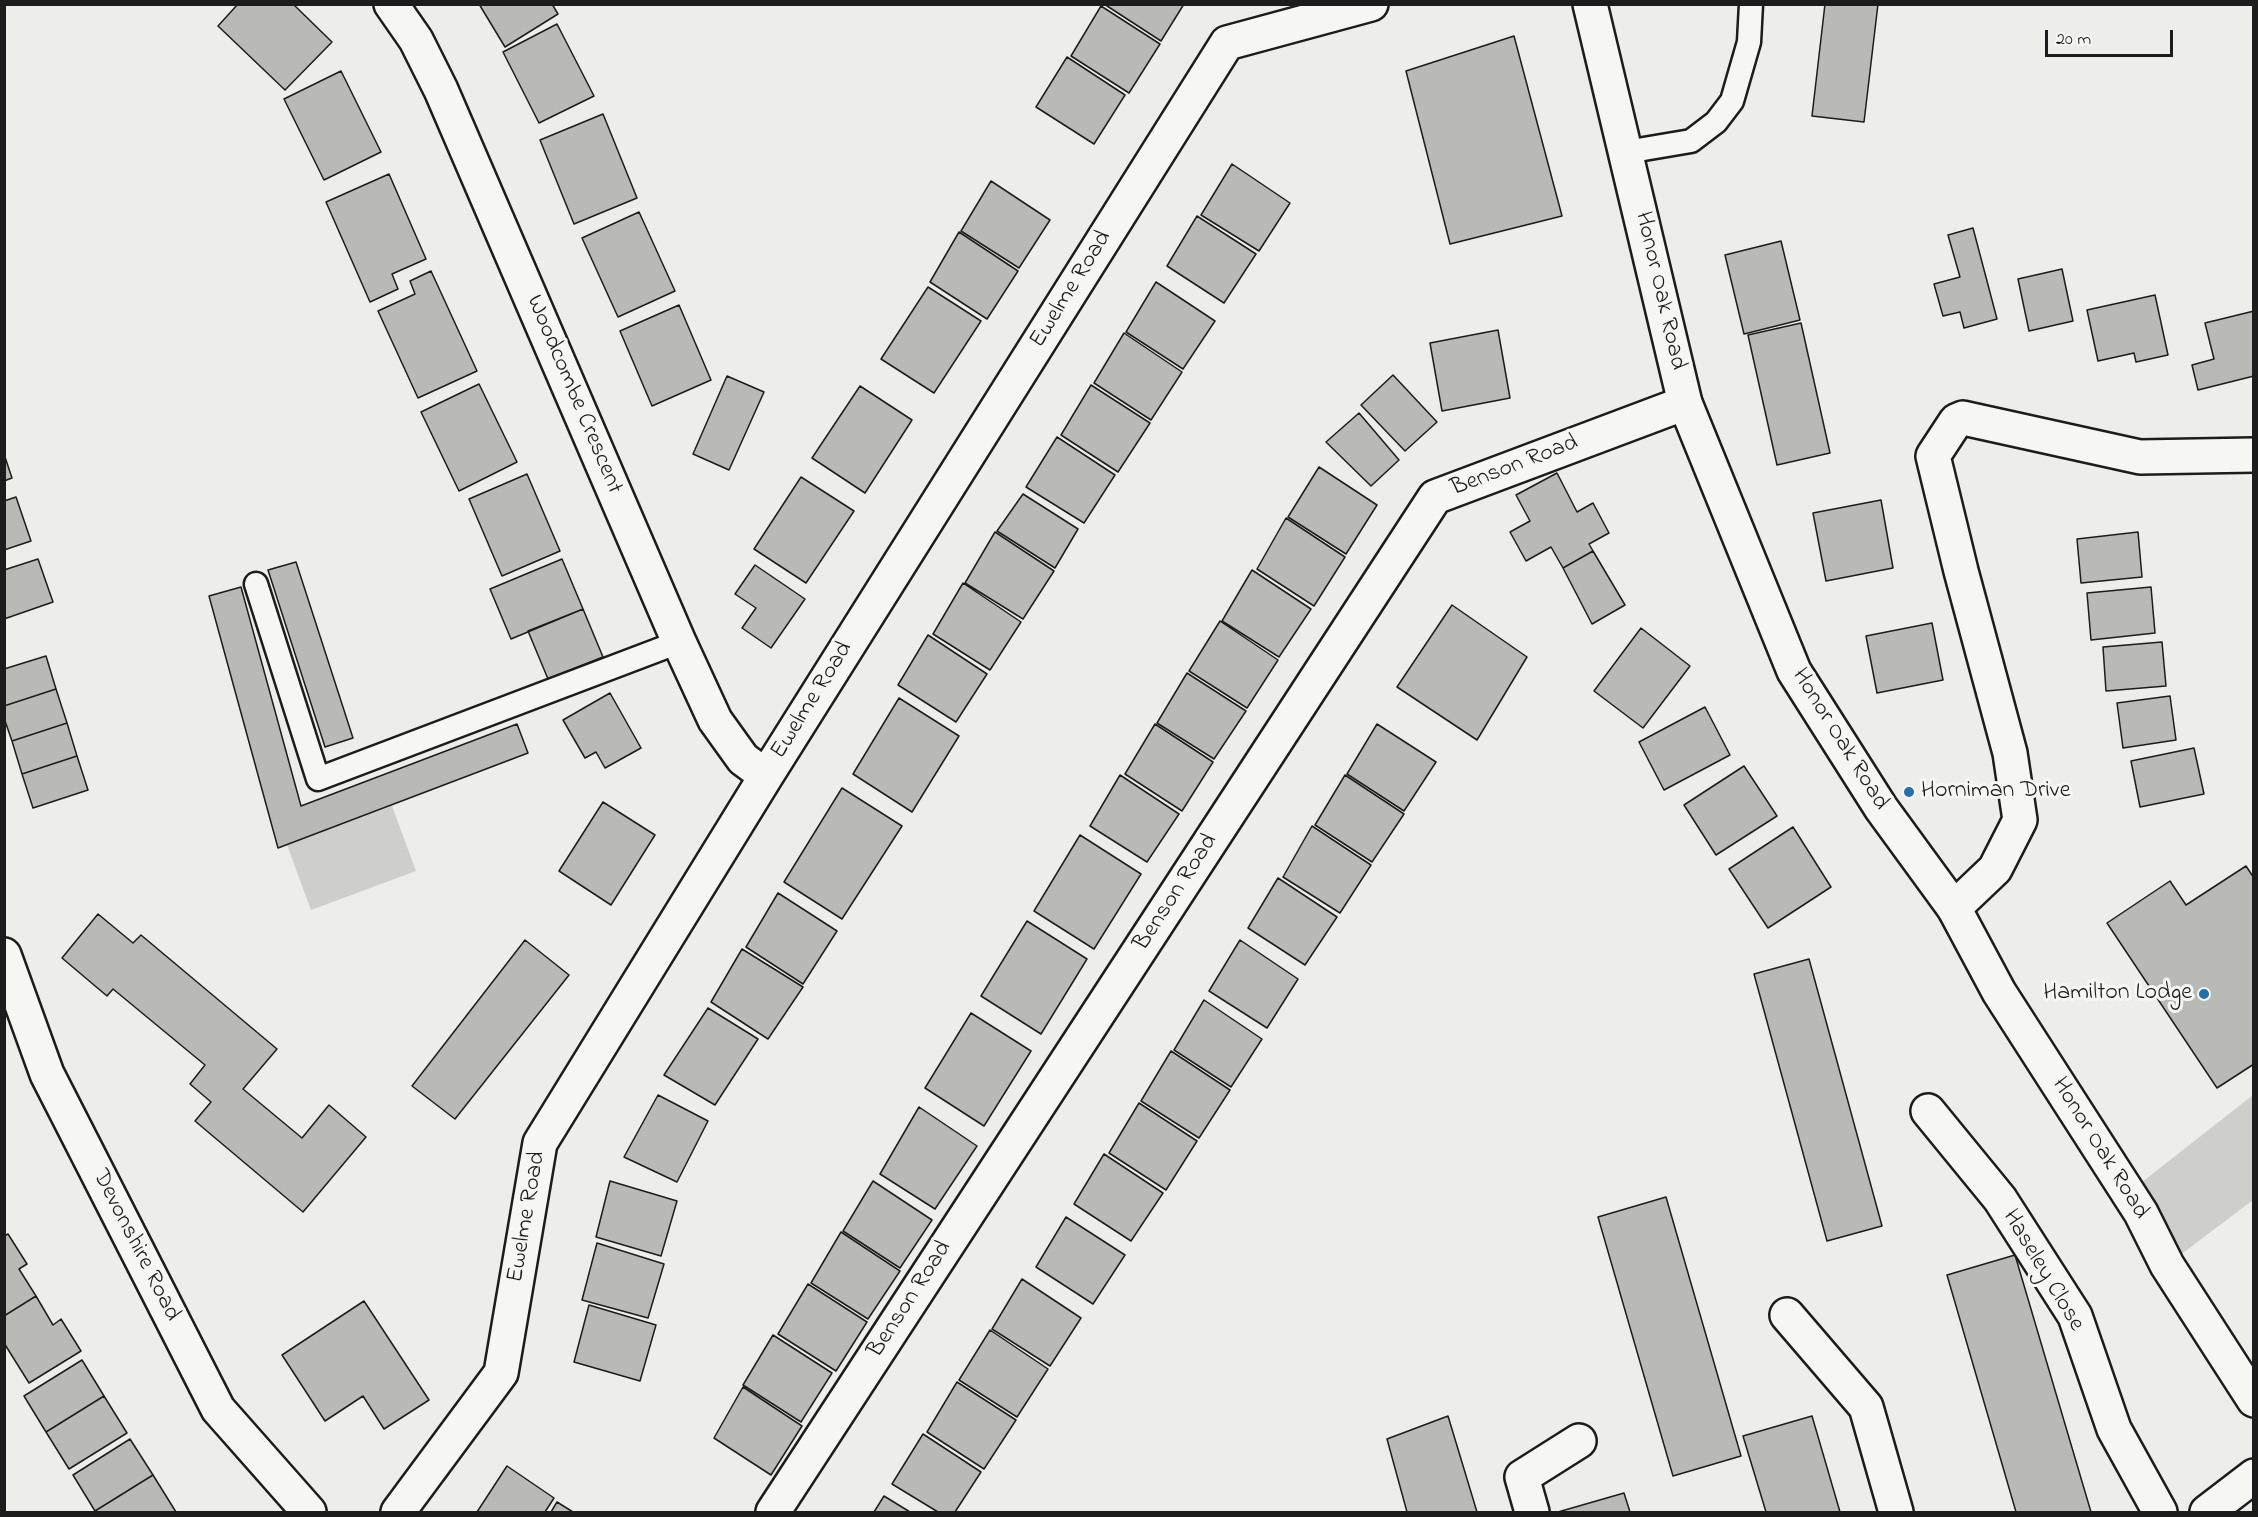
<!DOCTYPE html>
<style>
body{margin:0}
#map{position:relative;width:2258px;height:1517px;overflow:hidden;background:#edede9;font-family:"Indie Flower",sans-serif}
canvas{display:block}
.frame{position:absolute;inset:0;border:6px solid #1c1c1c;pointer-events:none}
.scale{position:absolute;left:2045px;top:30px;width:128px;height:27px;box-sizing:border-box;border:3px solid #1c1c1c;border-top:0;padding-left:8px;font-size:18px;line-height:21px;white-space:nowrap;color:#1c1c1c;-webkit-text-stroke:4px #f6f6f2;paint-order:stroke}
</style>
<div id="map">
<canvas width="2258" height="1517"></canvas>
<div class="frame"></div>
<div class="scale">20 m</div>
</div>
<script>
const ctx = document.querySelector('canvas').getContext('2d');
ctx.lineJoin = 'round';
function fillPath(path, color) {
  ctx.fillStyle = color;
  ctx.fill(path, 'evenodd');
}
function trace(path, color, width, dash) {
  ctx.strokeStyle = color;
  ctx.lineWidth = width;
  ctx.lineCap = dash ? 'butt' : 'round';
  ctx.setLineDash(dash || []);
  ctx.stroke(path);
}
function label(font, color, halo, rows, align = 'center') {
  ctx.font = font + ' "Indie Flower",sans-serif';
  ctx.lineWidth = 6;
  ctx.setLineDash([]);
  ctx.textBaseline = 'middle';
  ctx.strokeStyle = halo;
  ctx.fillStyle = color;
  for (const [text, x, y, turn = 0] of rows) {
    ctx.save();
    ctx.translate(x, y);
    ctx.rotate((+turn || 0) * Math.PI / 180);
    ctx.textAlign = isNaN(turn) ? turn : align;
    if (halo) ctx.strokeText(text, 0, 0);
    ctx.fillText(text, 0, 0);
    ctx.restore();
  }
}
const green = new Path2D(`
 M392 806 416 871 311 910 287 845Z
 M2253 1095V1200L2167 1265 2128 1193Z`);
const building = new Path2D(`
 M238 4H293L332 42 285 90 218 26Z
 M479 4H552L558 14 505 47Z
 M1104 4H1184L1161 41Z
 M1825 4H1878L1864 122 1812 116Z
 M1101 6 1160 44 1129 93 1071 56Z
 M557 24 594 96 539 123 503 52Z
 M1514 36 1562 216 1450 244 1406 71Z
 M1067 57 1125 95 1094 144 1036 107Z
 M341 71 381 152 324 180 284 99Z
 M603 114 637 198 574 224 540 140Z
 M1232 164 1290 203 1259 251 1201 215Z
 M389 174 426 259 392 274 398 289 370 302 326 202Z
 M991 181 1050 220 1019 268 961 231Z
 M639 212 675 291 618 317 582 238Z
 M1197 216 1256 254 1224 303 1167 266Z
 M1973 228 1997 319 1964 328 1960 312 1943 316 1934 284 1960 277 1948 235Z
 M959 232 1018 271 987 319 930 282Z
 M1781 241 1800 320 1744 334 1725 255Z
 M2062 269 2073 321 2029 331 2018 279Z
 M431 271 477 371 418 398 378 311 415 294 410 281Z
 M1156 282 1215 321 1183 369 1126 332Z
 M928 287 981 321 934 393 881 359Z
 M2155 295 2168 355 2136 362 2134 353 2098 361 2087 310Z
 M679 305 711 380 652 406 620 331Z
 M2254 311V376L2198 390 2192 365 2214 359 2205 323Z
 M1801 323 1830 453 1777 465 1748 335Z
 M1498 330 1510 398 1442 411 1430 343Z
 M1124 333 1182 372 1151 420 1094 383Z
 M1393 375 1437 422 1405 451 1361 405Z
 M727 376 764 392 729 470 693 454Z
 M479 384 517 462 459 491 421 412Z
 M1091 385 1150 423 1118 472 1061 435Z
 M860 386 912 420 865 493 812 458Z
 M1359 413 1399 460 1371 486 1326 442Z
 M1057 437 1115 475 1084 523 1026 487Z
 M4 454 12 478 4 481Z
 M1319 467 1377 505 1346 554 1288 517Z
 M1557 473 1577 512 1593 503 1609 533 1589 544 1593 551 1563 568 1551 547 1526 561 1510 532 1530 521 1516 495Z
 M527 474 560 551 502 576 469 499Z
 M801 477 854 511 806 583 754 549Z
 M1023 494 1078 529 1055 568 997 531Z
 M16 497 31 541 4 550V501Z
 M1881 500 1893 568 1826 581 1813 513Z
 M1286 518 1345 557 1314 606 1257 569Z
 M995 532 1054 571 1023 619 965 583Z
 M2138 532 2142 577 2081 583 2077 539Z
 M1593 551 1625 605 1592 624 1563 568Z
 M38 559 53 602 4 619V570Z
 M562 559 583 609 511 639 490 589Z
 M296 562 353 738 325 747 268 570Z
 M755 565 805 599 771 648 742 628 756 608 735 594Z
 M1252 570 1311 609 1279 657 1222 621Z
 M963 583 1021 622 990 670 933 634Z
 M241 587 301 806 517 724 528 753 278 848 209 596Z
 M2151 587 2155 633 2091 640 2087 593Z
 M1452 605 1527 657 1477 740 1397 687Z
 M583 609 603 657 548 679 528 631Z
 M1220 621 1278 660 1247 708 1189 671Z
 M1932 623 1943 680 1877 693 1866 636Z
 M1641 628 1690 666 1643 728 1594 691Z
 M928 635 987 674 956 722 898 685Z
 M2162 642 2166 686 2106 691 2103 647Z
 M46 656 56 689 4 706V669Z
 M1187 673 1246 711 1214 759 1157 723Z
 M56 689 67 723 12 741 4 718V706Z
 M610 693 641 748 605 768 596 752 585 758 563 720Z
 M2170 696 2176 740 2123 748 2117 703Z
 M899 698 959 736 912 812 853 774Z
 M1705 707 1730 755 1664 790 1639 742Z
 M67 723 77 756 22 774 12 741Z
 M1155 724 1213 762 1182 811 1125 774Z
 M1377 724 1436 762 1404 811 1347 774Z
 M2194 748 2204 794 2140 807 2131 761Z
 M77 756 88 790 33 808 22 774Z
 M1744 766 1777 816 1716 855 1684 805Z
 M1120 775 1179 814 1147 862 1090 826Z
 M1345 775 1404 814 1372 862 1315 825Z
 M842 788 902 826 842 919 784 882Z
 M603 802 655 835 611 905 559 871Z
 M1312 826 1371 865 1340 913 1283 877Z
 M1793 827 1831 887 1768 928 1729 869Z
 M1080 835 1141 874 1094 949 1034 911Z
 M2246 866 2254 878V1064L2217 1088 2107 923 2170 881 2186 905Z
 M1278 878 1337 917 1305 965 1248 928Z
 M778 893 837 931 803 984 746 947Z
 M98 914 133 943 141 935 277 1049 243 1089 302 1138 329 1105 366 1137 303 1212 195 1121 211 1102 190 1084 205 1065 113 989 107 996 62 958Z
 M1027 921 1087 959 1041 1034 981 996Z
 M525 940 569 975 455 1119 412 1086Z
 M1240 940 1298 979 1267 1028 1209 991Z
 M742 949 803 987 768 1039 711 1002Z
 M1809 959 1882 1226 1827 1241 1754 974Z
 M1204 1000 1262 1039 1231 1087 1174 1050Z
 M708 1008 758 1039 715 1105 664 1075Z
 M971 1013 1031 1051 984 1126 925 1088Z
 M1171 1051 1230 1090 1199 1138 1141 1101Z
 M658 1095 708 1121 677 1182 624 1157Z
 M1139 1103 1197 1141 1166 1190 1109 1153Z
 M919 1107 977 1146 935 1209 880 1174Z
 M1104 1154 1163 1193 1131 1241 1074 1204Z
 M610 1181 677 1201 661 1256 596 1237Z
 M873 1181 932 1220 900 1268 843 1231Z
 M1666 1197 1741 1456 1673 1476 1598 1217Z
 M1066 1217 1125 1255 1093 1304 1036 1267Z
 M841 1232 900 1271 868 1319 811 1283Z
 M8 1234 27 1264 19 1269 36 1296 4 1316V1236Z
 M597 1243 664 1264 648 1318 582 1300Z
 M2015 1255 2091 1512H2016L1947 1275Z
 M1022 1279 1081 1318 1050 1366 992 1329Z
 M808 1284 867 1322 836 1371 778 1334Z
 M36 1296 53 1325 61 1319 81 1351 29 1383 4 1343V1316Z
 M364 1301 429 1400 384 1429 363 1396 325 1421 282 1355Z
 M589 1305 656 1325 640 1381 574 1362Z
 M990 1330 1048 1369 1017 1417 959 1380Z
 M773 1335 832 1373 801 1422 743 1385Z
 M82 1360 104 1396 46 1432 24 1396Z
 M957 1382 1016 1420 984 1469 927 1432Z
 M743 1387 802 1426 771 1475 714 1438Z
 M104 1396 127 1433 69 1469 46 1432Z
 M1448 1416 1477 1512H1407L1387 1439Z
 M1812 1416 1840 1512H1766L1743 1436Z
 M923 1434 981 1472 955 1512H938L892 1484Z
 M130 1439 153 1475 95 1511 73 1475Z
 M507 1466 554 1498 545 1512H477Z
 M153 1475 176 1512H96L95 1511Z
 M1624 1493 1630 1512H1558Z
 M884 1496 910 1512H874Z
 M557 1502 573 1512H551Z`);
const lane = new Path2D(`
 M1626 152 1691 141 1716 122 1732 101 1749 42 1751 4
 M256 584 318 779 679 642`);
const street = new Path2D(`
 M391 4 416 40 441 90 679 642 715 720 743 759 766 776
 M1954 908 1995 869 2020 820 2010 753 1961 571 1933 456 1956 421 1963 418 2140 457 2254 455
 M1928 1111 2000 1199 2075 1316 2114 1429 2160 1512
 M1787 1315 1866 1407 1896 1512
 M398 1512 501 1373 540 1143 766 776 1227 43 1371 4
 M773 1512 1435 497 1685 403
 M1532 1512 1522 1477 1579 1441
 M2207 1512 2254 1476`);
const secondary = new Path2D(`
 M1590 4 1685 403 1794 671 1881 808 1954 908 1999 992 2141 1213 2167 1265 2254 1400
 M4 955 47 1074 218 1409 309 1512`);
const markers = [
 [1909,792,6,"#1f6fb2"],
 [2204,994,6,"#1f6fb2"]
];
const streetNames = [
 ["Ewelme Road",1072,290,-58],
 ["Honor Oak Road",1659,291,77],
 ["Woodcombe Crescent",573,395,67],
 ["Benson Road",1515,467,-21],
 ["Ewelme Road",813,701,-58],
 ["Honor Oak Road",1839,740,58],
 ["Benson Road",1177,893,-57],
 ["Honor Oak Road",2099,1149,58],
 ["Ewelme Road",528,1217,-80],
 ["Devonshire Road",135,1246,63],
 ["Haseley Close",2042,1271,59],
 ["Benson Road",911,1300,-57]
];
const poiNames = [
 ["Horniman Drive",1921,792],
 ["Hamilton Lodge",2192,994,"right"]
];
fillPath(green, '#cececb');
fillPath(building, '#b9b9b6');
trace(building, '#1c1c1c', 1.5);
trace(lane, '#1c1c1c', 27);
trace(street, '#1c1c1c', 38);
trace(secondary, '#1c1c1c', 38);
trace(lane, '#f6f6f2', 22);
trace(street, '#f6f6f2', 33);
trace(secondary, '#f6f6f2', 33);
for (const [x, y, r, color] of markers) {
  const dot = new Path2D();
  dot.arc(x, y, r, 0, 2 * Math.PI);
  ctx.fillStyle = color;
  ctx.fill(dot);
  trace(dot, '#f6f6f2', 2);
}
label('24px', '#1c1c1c', '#f6f6f2', streetNames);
label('24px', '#1c1c1c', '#f6f6f2', poiNames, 'left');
</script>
